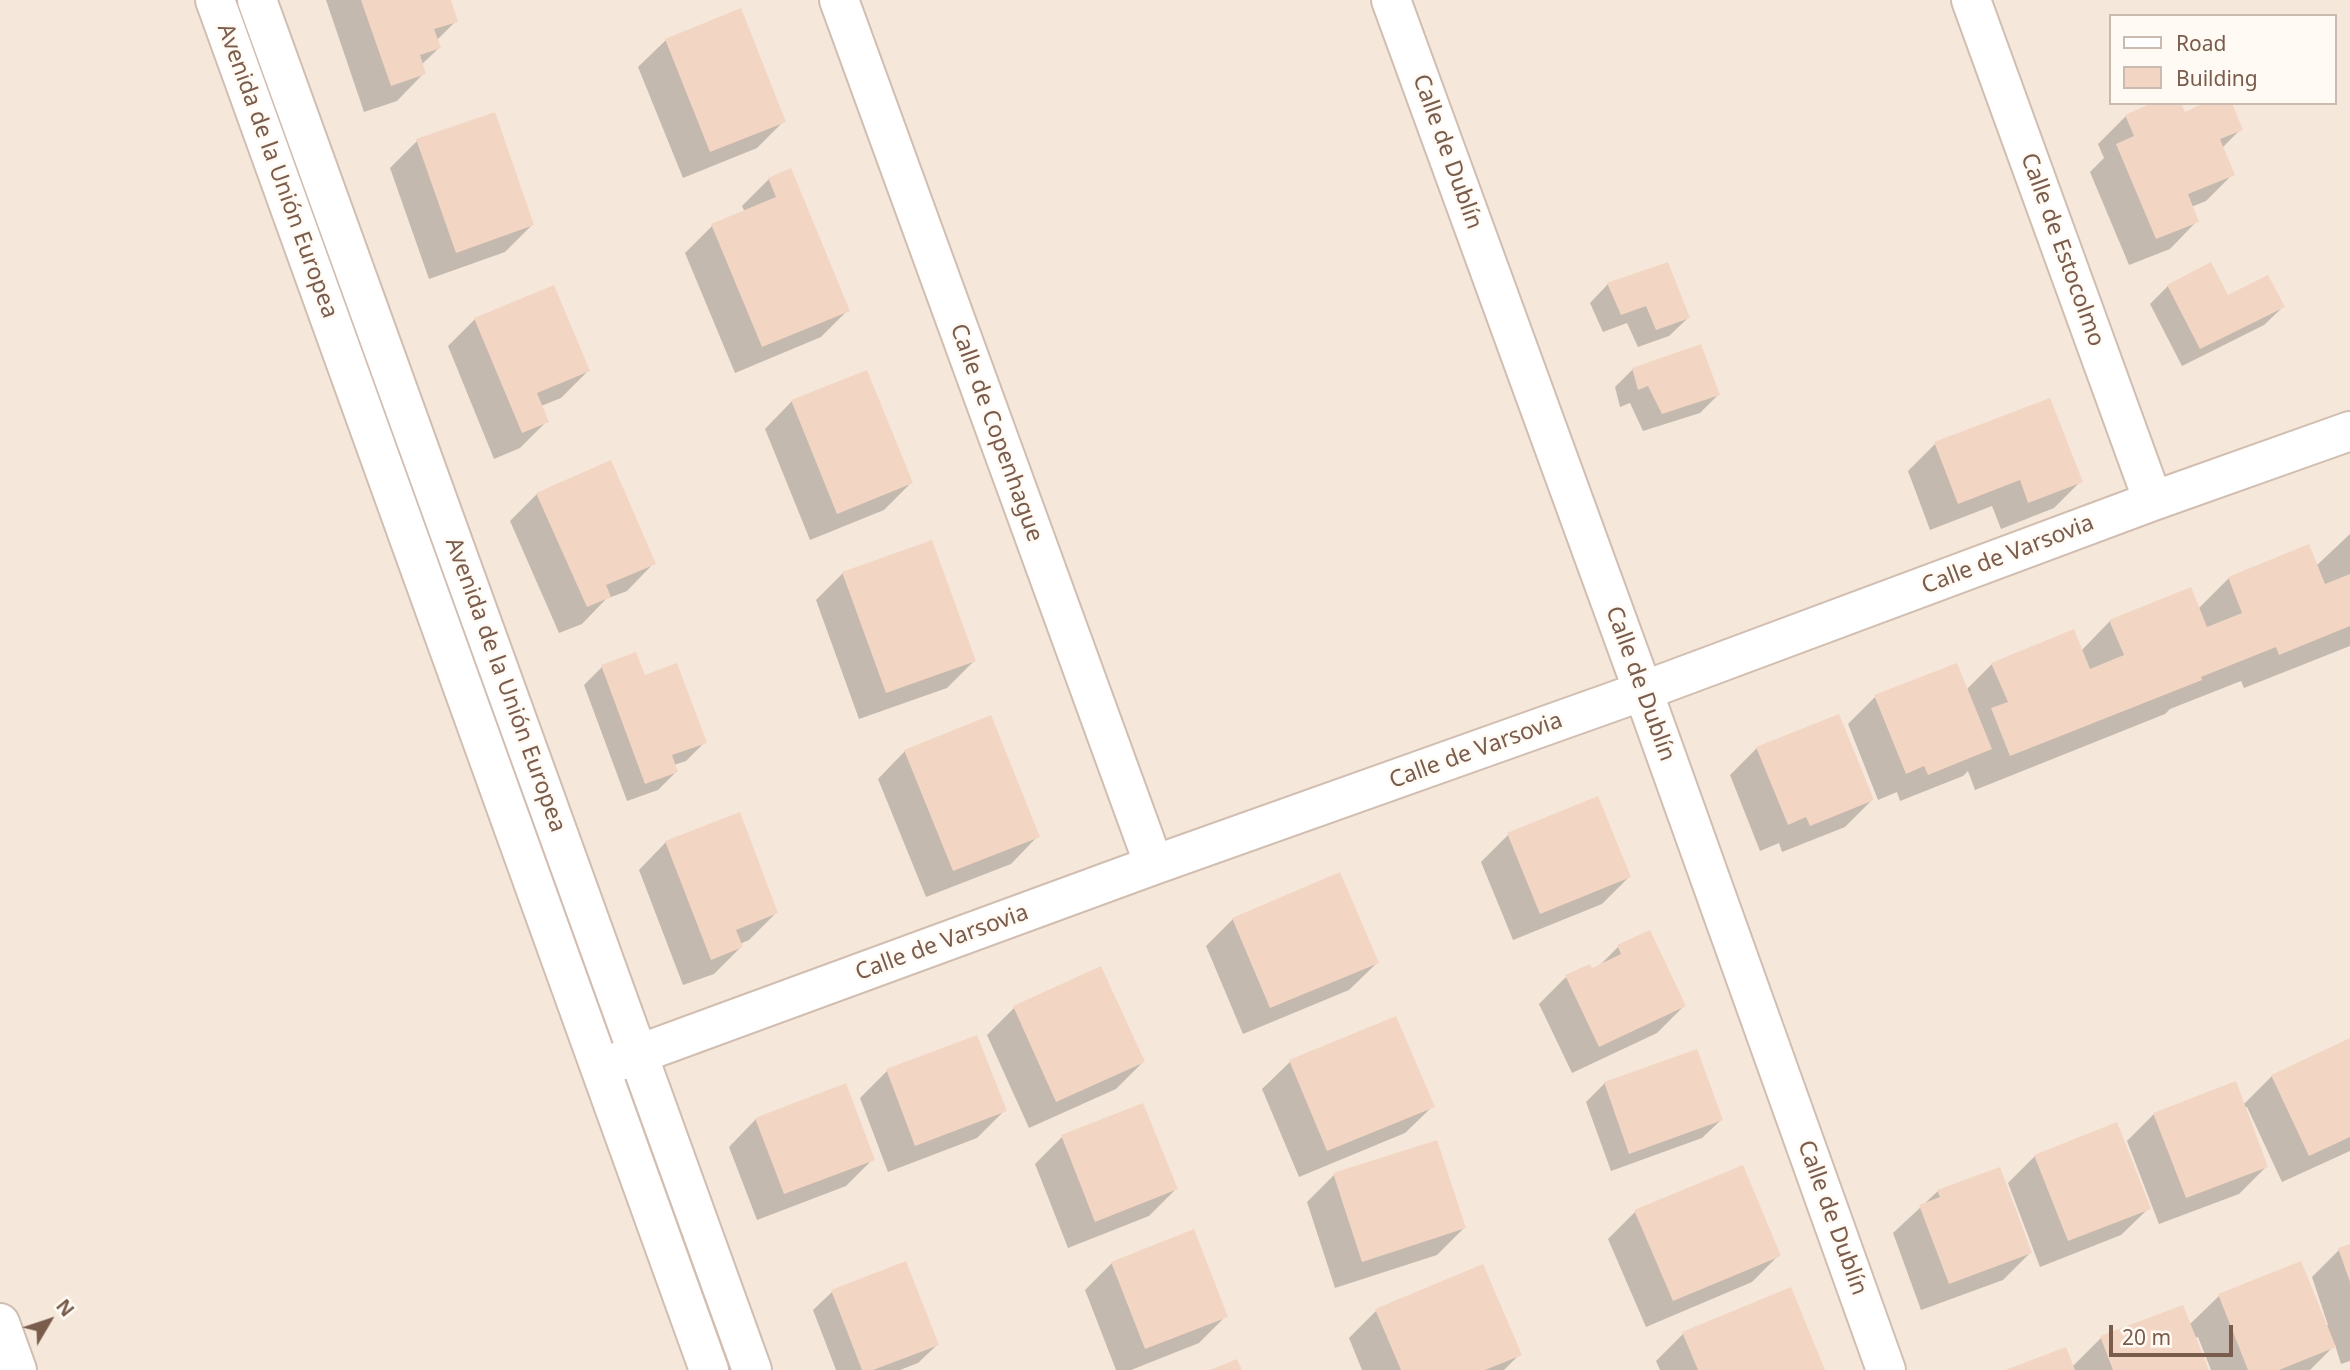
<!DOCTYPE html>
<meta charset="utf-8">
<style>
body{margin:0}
#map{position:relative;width:2350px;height:1370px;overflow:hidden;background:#fdf6ec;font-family:"Noto Sans",sans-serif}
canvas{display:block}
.legend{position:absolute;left:2109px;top:14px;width:228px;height:91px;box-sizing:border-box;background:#fffaf3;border:2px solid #cabbb1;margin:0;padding:9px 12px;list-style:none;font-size:21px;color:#7a5c4d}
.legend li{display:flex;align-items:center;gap:14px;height:35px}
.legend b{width:35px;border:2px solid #cabbb1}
.north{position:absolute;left:14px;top:1286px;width:70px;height:70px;-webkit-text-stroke:5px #fffaf3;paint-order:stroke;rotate:51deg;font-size:19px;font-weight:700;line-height:28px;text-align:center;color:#7a5c4d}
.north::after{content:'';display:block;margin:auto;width:24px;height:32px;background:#7a5c4d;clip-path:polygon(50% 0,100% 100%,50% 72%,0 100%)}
.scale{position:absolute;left:2109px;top:1325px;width:124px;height:32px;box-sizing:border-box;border:4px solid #7a5c4d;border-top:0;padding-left:9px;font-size:21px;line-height:24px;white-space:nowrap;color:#7a5c4d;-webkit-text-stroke:5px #fffaf3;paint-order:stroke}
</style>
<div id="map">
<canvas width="2350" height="1370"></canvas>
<ul class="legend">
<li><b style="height:9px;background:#fff"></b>Road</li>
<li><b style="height:19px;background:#f3d5c3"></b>Building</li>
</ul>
<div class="north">N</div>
<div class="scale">20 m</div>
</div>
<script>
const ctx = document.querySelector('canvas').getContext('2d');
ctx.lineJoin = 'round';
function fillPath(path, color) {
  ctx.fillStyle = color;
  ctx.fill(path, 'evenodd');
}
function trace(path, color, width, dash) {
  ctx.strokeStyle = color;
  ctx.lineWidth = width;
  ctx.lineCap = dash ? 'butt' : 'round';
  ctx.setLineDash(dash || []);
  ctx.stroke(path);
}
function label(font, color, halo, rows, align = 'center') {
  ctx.font = font + ' "Noto Sans",sans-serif';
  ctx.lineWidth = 5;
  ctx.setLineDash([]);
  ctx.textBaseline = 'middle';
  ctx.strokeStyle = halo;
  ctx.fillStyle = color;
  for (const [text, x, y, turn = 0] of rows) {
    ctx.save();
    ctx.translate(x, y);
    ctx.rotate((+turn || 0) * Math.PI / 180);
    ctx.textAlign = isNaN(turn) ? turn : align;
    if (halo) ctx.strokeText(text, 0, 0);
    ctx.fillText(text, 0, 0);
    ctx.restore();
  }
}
const residential = new Path2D(`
 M0 0H2350V1370H0ZM2110 16H2334V103H2110Z`);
const shadow = new Path2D(`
 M326 0H449L456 21 436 41 439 48 421 65 424 73 397 101 364 112Z
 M666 40 784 121 757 148 683 178 638 67Z
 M2157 103 2184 114 2241 129 2222 148 2233 174 2206 201 2191 207 2197 221 2170 249 2129 265 2090 172 2104 158 2098 144 2126 116Z
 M417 141 532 225 505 252 429 279 390 168Z
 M769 179 848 310 821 337 735 373 685 253 712 226 745 212 742 206Z
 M1608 284 1688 318 1669 336 1638 347 1627 323 1603 332 1590 303Z
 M2168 286 2227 297 2283 307 2264 325 2182 366 2150 304Z
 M475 319 588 371 561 398 541 406 547 421 520 448 494 459 448 346Z
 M1633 369 1718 395 1700 413 1643 431 1630 403 1620 407 1615 387Z
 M792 401 911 483 884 510 810 540 765 429Z
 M1935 444 2081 481 2054 508 2001 529 1992 506 1930 530 1908 471Z
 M537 494 654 563 627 591 606 599 582 624 559 633 510 521Z
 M2350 534V646L2244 688 2241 681 2170 709 2165 714 1975 790 1968 771 1963 776 1900 801 1897 792 1878 800 1848 724 1875 697 1966 690 1992 664 2081 651 2110 621 2198 609 2229 578 2316 566Z
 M843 573 974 661 947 688 859 719 816 600Z
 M602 667 644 677 705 742 686 761 674 765 676 772 658 790 627 801 584 685Z
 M1757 748 1872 800 1845 827 1782 852 1779 843 1760 851 1730 775Z
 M905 751 1038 836 1011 864 926 897 878 779Z
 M1508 835 1629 877 1602 904 1513 940 1481 862Z
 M666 842 776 913 749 940 740 944 741 947 714 974 683 985 639 870Z
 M1233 919 1377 963 1349 990 1243 1034 1206 946Z
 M1618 947 1684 1006 1657 1033 1572 1073 1539 1004 1566 977 1597 968Z
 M1014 1008 1143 1062 1116 1089 1029 1128 987 1035Z
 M1396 1018 1433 1106 1405 1133 1299 1177 1262 1089 1290 1062Z
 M2350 1042V1151L2282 1182 2247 1107 2244 1108 2266 1167 2239 1194 2159 1224 2127 1141 2154 1114 2243 1105 2272 1076Z
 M887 1071 1005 1110 977 1138 888 1172 860 1098Z
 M1605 1083 1721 1120 1702 1138 1611 1171 1586 1102Z
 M756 1119 873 1159 846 1186 757 1220 729 1147Z
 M1062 1137 1176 1189 1149 1216 1068 1248 1035 1164Z
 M2035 1156 2149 1208 2121 1235 2040 1267 2008 1183Z
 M1334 1175 1464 1228 1437 1255 1335 1288 1307 1202Z
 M1938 1191 2030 1253 2003 1280 1921 1310 1893 1233Z
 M1635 1212 1779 1255 1752 1282 1646 1327 1608 1239Z
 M2350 1246V1361L2341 1364 2335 1345 2310 1370H2211L2198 1337 2194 1338 2207 1370H2009L2072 1367 2101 1338 2189 1325 2219 1296 2326 1326 2328 1325 2312 1277 2339 1250Z
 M905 1263 937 1345 918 1363 900 1370H836L813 1310 832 1292Z
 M1112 1263 1226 1316 1199 1343 1131 1370H1116L1085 1290Z
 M1376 1311 1520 1354 1504 1370H1362L1349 1338Z
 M1683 1334 1823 1370H1660L1656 1361Z`);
const building = new Path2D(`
 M361 0H451L458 22 434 29 441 48 420 55 426 74 391 86Z
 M741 8 786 122 710 152 665 39Z
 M2152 103H2181L2185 112 2204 103H2232L2243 130 2220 139 2235 175 2188 194 2199 222 2156 239 2116 144 2134 136 2125 115Z
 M495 112 534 225 456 253 416 139Z
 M791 168 850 311 762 347 711 224 776 197 768 178Z
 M1668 262 1690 318 1656 330 1646 306 1621 315 1607 283Z
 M2211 262 2228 295 2268 275 2285 307 2200 349 2167 285Z
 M554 285 590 371 537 393 549 422 522 433 474 318Z
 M1701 344 1720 395 1662 414 1648 386 1638 390 1632 368Z
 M867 370 913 483 837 514 791 400Z
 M2050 398 2083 482 2028 503 2020 480 1958 504 1934 442Z
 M611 460 656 564 606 585 611 597 587 607 536 493Z
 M932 540 976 661 886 693 842 572Z
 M2309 544 2325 584 2350 574V626L2279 655 2276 647 2201 677 2202 680 2010 756 1991 708 2008 702 1991 663 2074 629 2090 669 2124 655 2109 620 2191 587 2207 627 2242 613 2228 577Z
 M636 652 645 675 677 663 707 743 672 755 678 772 645 784 601 665Z
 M1957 663 1992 749 1928 775 1924 766 1906 774 1874 695Z
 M1839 714 1874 800 1810 826 1806 817 1788 825 1756 747Z
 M991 715 1040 837 953 871 904 750Z
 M1598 796 1631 877 1540 914 1507 833Z
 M740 812 778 913 736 930 743 947 711 960 665 841Z
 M1340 872 1379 963 1270 1008 1232 918Z
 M1650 930 1686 1006 1599 1047 1565 975 1590 964 1592 968 1621 954 1617 945Z
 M1101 966 1145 1062 1056 1102 1013 1006Z
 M1396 1016 1435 1107 1327 1151 1289 1060Z
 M977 1035 1007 1111 915 1146 886 1069Z
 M2350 1038V1137L2309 1156 2271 1075Z
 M1697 1049 1723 1120 1629 1154 1604 1082Z
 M2236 1081 2268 1167 2186 1198 2153 1113Z
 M846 1083 875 1160 784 1194 755 1118Z
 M1143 1103 1178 1189 1095 1222 1061 1135Z
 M2117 1122 2151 1209 2068 1241 2034 1155Z
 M1437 1140 1466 1228 1362 1262 1333 1173Z
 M1743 1165 1781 1256 1673 1301 1634 1210Z
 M2000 1167 2032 1253 1949 1284 1919 1205 1940 1197 1937 1190Z
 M1194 1229 1228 1317 1145 1349 1111 1262Z
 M2350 1244V1282L2338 1248Z
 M906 1261 939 1345 873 1370H862L831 1290Z
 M2301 1261 2336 1347 2279 1370H2248L2218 1294Z
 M1483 1264 1522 1355 1485 1370H1401L1375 1309Z
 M1791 1287 1825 1370H1698L1682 1332Z
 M2183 1305 2209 1370H2113L2100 1336Z
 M2066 1347 2075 1370H2005Z
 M1237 1359 1242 1370H1210Z`);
const minor = new Path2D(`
 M839 0 1154 865
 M1391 0 1643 691 1886 1370
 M1971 0 2153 501
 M606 1066 1154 865 1643 691 2153 501 2350 431
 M0 1323 17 1370`);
const tertiary = new Path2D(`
 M215 0 709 1370
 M257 0 752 1370`);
const streetNames = [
 ["Calle de Dublín",1447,152,70],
 ["Avenida de la Unión Europea",277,171,70],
 ["Calle de Estocolmo",2062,250,70],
 ["Calle de Copenhague",996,433,70],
 ["Calle de Varsovia",2008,555,-21],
 ["Calle de Dublín",1640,684,70],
 ["Avenida de la Unión Europea",505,685,70],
 ["Calle de Varsovia",1476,751,-20],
 ["Calle de Varsovia",942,943,-20],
 ["Calle de Dublín",1832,1218,70]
];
fillPath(residential, '#f5e8da');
fillPath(shadow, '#0003');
fillPath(building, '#f3d5c3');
trace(minor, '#d1beb0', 42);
trace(tertiary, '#d1beb0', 42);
trace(minor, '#fff', 38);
trace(tertiary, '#fff', 38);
label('23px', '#7a5c4d', '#fffaf3', streetNames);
</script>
